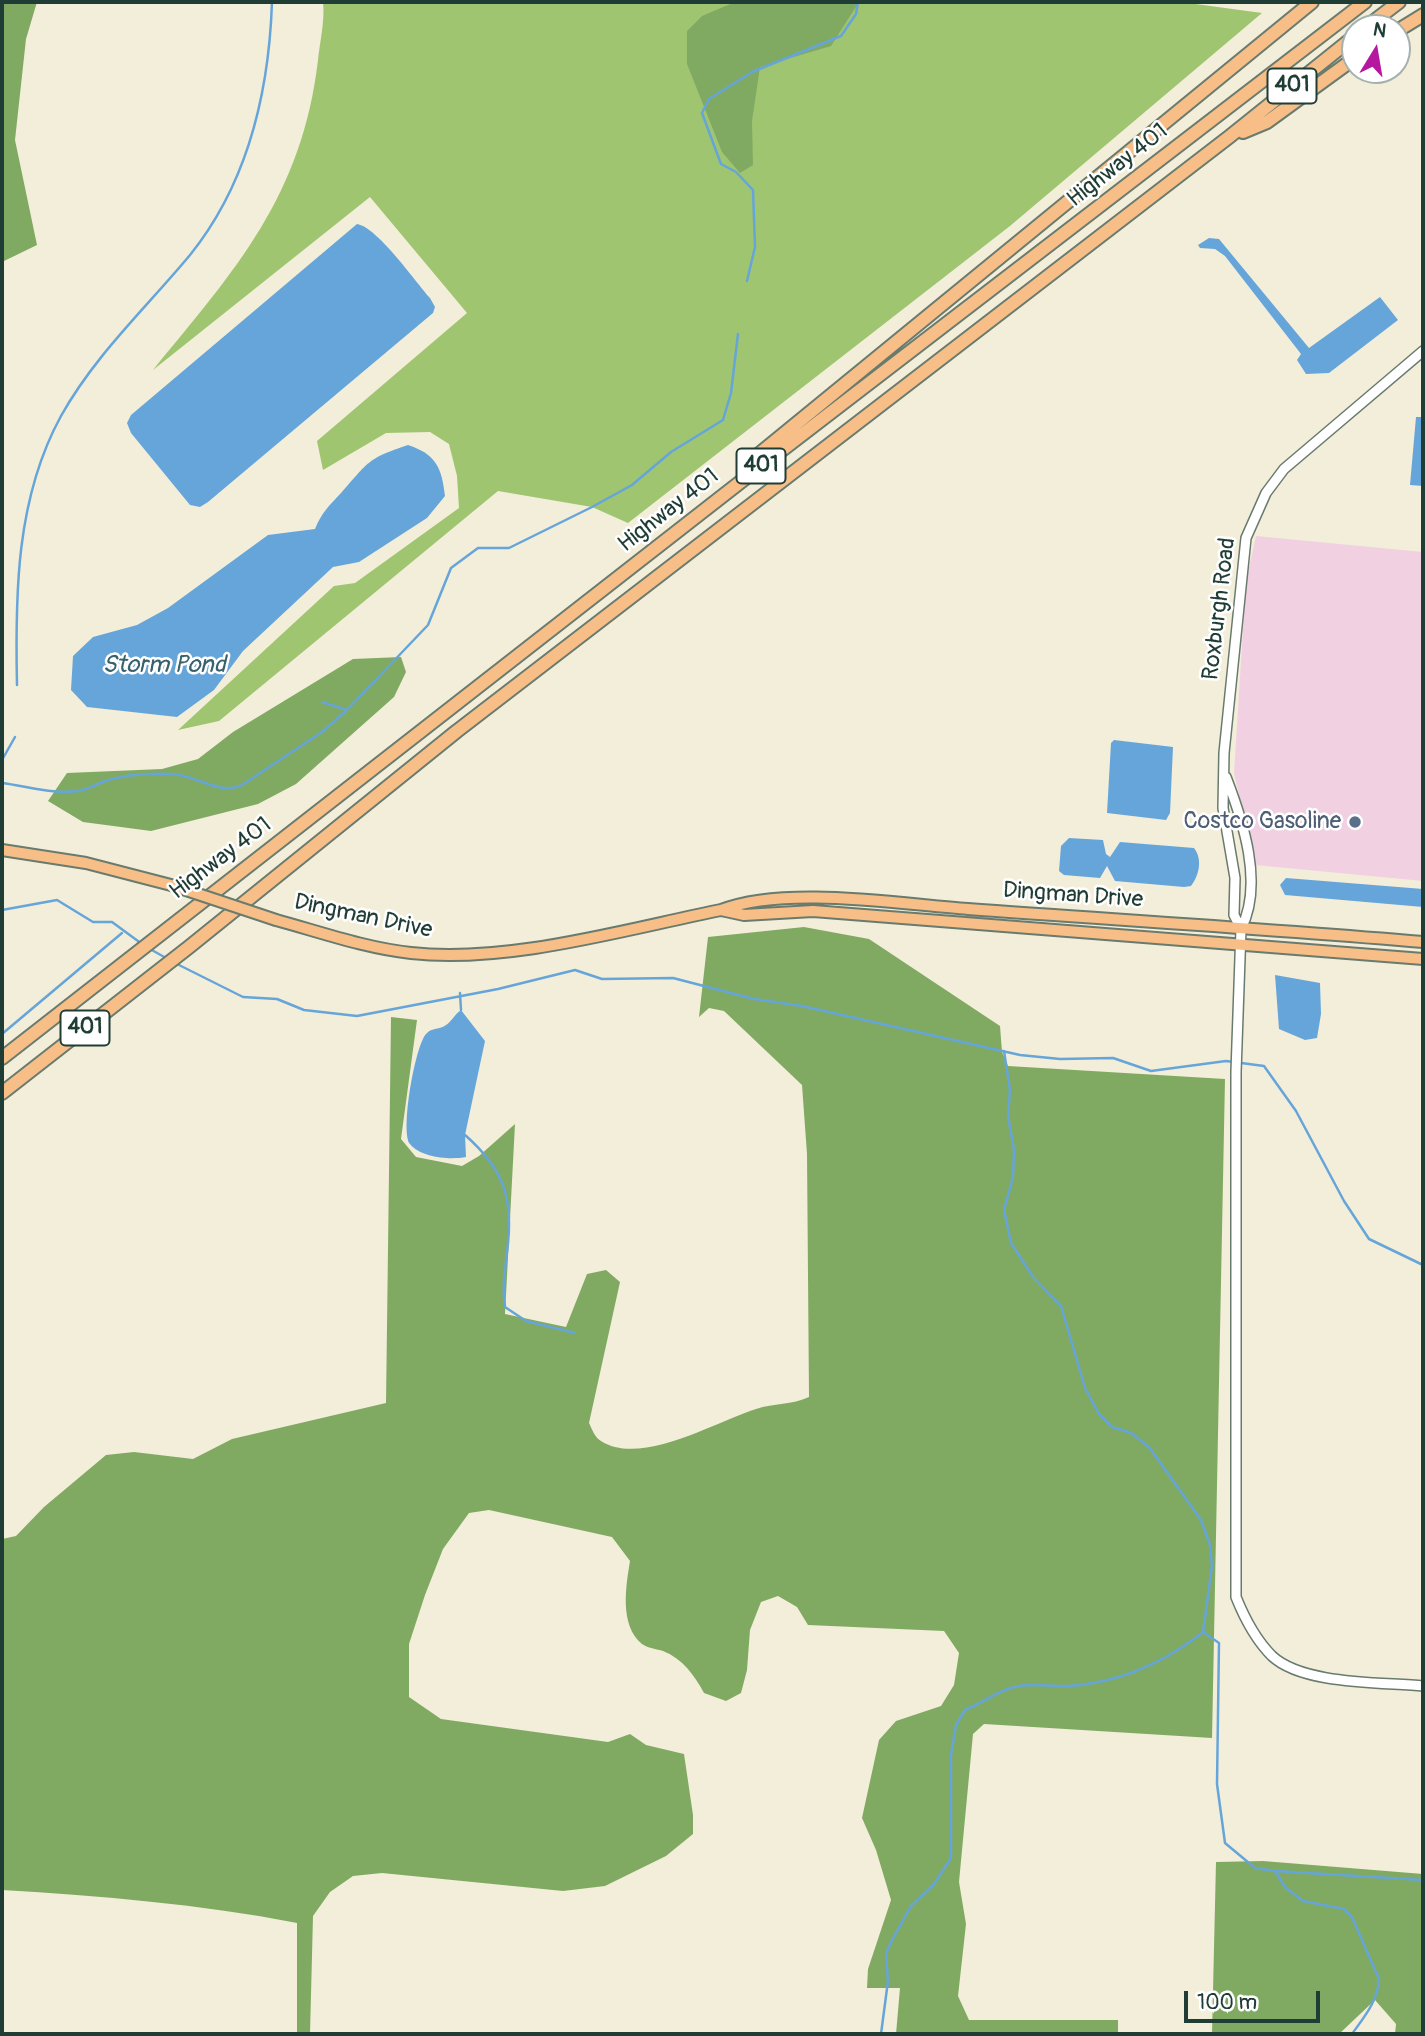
<!DOCTYPE html>
<style>
body{margin:0}
#map{position:relative;width:1425px;height:2036px;overflow:hidden;background:#f3eeda;font-family:Pangolin,sans-serif}
canvas{display:block}
.frame{position:absolute;inset:0;border:4px solid #1f3d34;pointer-events:none}
.north{position:absolute;left:1341px;top:14px;width:70px;height:70px;box-sizing:border-box;background:#fff;border:2px solid #a5b1ae;border-radius:50%;rotate:11deg;font-size:19px;font-weight:700;line-height:28px;text-align:center;color:#1f3d34}
.north::after{content:'';display:block;margin:auto;width:24px;height:32px;background:#b5179e;clip-path:polygon(50% 0,100% 100%,50% 72%,0 100%)}
.scale{position:absolute;left:1184px;top:1991px;width:136px;height:32px;box-sizing:border-box;border:4px solid #1f3d34;border-top:0;padding-left:9px;font-size:21px;line-height:24px;white-space:nowrap;color:#1f3d34;-webkit-text-stroke:5px #fff;paint-order:stroke}
</style>
<div id="map">
<canvas width="1425" height="2036"></canvas>
<div class="frame"></div>
<div class="north">N</div>
<div class="scale">100 m</div>
</div>
<script>
const ctx = document.querySelector('canvas').getContext('2d');
ctx.lineJoin = 'round';
function fillPath(path, color) {
  ctx.fillStyle = color;
  ctx.fill(path, 'evenodd');
}
function trace(path, color, width, dash) {
  ctx.strokeStyle = color;
  ctx.lineWidth = width;
  ctx.lineCap = dash ? 'butt' : 'round';
  ctx.setLineDash(dash || []);
  ctx.stroke(path);
}
function label(font, color, halo, rows, align = 'center') {
  ctx.font = font + ' Pangolin,sans-serif';
  ctx.lineWidth = 5;
  ctx.setLineDash([]);
  ctx.textBaseline = 'middle';
  ctx.strokeStyle = halo;
  ctx.fillStyle = color;
  for (const [text, x, y, turn = 0] of rows) {
    ctx.save();
    ctx.translate(x, y);
    ctx.rotate((+turn || 0) * Math.PI / 180);
    ctx.textAlign = isNaN(turn) ? turn : align;
    if (halo) ctx.strokeText(text, 0, 0);
    ctx.fillText(text, 0, 0);
    ctx.restore();
  }
}
const built = new Path2D(`
 M1256 536 1423 552V881L1255 865 1234 773 1246 581Z`);
const green = new Path2D(`
 M323 2H1181L1262 13 1010 226 628 523 592 507 498 491 219 721 178 730 334 586 355 583 459 508 457 476 449 444 430 432 386 433 323 470 317 441 467 313 370 197 153 370C236 269 302 196 318 60 320 41 325 21 323 2Z`);
const forest = new Path2D(`
 M2 2H37L26 39 15 140 37 245 2 262Z
 M735 2H859L831 46 760 67 752 121 753 165 740 173 722 152 687 64V31L702 16Z
 M401 657 406 672 394 697 296 784 258 804 151 831 83 822 48 801 67 773 162 769 198 759 233 732 353 659Z
 M804 927 869 939 1000 1026 1002 1052 1008 1066 1225 1079 1212 1738 984 1724 973 1734 959 1882 966 1924 958 1996 969 2020H1118V2034H896L900 1988H867L868 1969 891 1900 876 1850 862 1818 879 1740 896 1721 941 1706 954 1685 959 1653 944 1631 808 1625 797 1607 778 1596 761 1602 750 1630 747 1670 741 1693 726 1701 704 1693C694 1675 683 1659 663 1651 657 1649 647 1648 642 1644 619 1625 626 1586 630 1561L612 1537 489 1510 469 1513 443 1549 425 1595 409 1644V1697L441 1719 608 1742 630 1734 646 1745 684 1754 693 1815V1834L666 1856 605 1886 563 1891 382 1873 353 1876 330 1892 313 1916 310 2034H297V1923C200 1904 101 1896 2 1890V1539L16 1536 44 1507 106 1455 134 1452 193 1459 232 1439 386 1403 391 1017 417 1020 401 1139 416 1157 462 1166 479 1156 515 1124 505 1314 566 1327 587 1274 606 1270 620 1282 589 1423C592 1429 595 1438 601 1441 641 1467 717 1421 756 1409 774 1403 792 1405 809 1397L807 1154 802 1085 724 1011 709 1008 699 1017 708 937Z
 M1263 1861 1423 1874V2034H1395L1396 2024 1375 2000 1339 2034H1212L1216 1862Z`);
const water = new Path2D(`
 M357 224C377 227 415 281 430 298L435 307 433 313 208 502 200 507 190 505 131 433 127 423 131 415Z
 M1209 238 1219 239 1309 348 1380 297 1398 320 1329 373 1306 374 1297 360 1301 354 1225 256 1215 249 1200 248 1198 245Z
 M1416 417H1423V486L1410 485Z
 M408 445C436 454 442 468 445 496L427 518 359 562 333 567 243 651 214 690 177 717 87 707 71 690 73 656 93 637 137 625 168 608 268 535 315 529C322 512 329 506 341 493 369 462 366 459 408 445Z
 M1114 740 1173 747 1170 813 1166 820 1107 813 1111 743Z
 M1069 838 1103 840 1106 854 1110 857 1120 842 1194 848C1203 859 1199 876 1191 886L1184 887 1115 881 1107 866 1100 878 1064 875 1059 871 1061 846Z
 M1286 878 1423 889V907L1285 895 1280 885Z
 M1275 975 1320 983 1321 1014 1317 1038 1305 1040 1279 1029Z
 M461 1010 485 1041 465 1135 466 1157C451 1160 421 1158 410 1144 400 1132 415 1046 426 1034 432 1027 440 1030 446 1025 451 1022 455 1014 461 1010Z`);
const stream = new Path2D(`
 M747 281 755 247 753 190 736 172 721 164 702 113 709 99 752 72 841 36 856 14 858 2
 M17 685C15 594 16 498 61 416 95 355 146 308 190 255 248 183 269 91 272 2
 M322 702 347 710
 M2 760 15 737
 M2 783C27 786 57 796 82 790 89 789 95 785 102 782 122 775 149 773 171 774 197 775 220 796 242 785L322 732 346 711 428 625 451 568 478 548H509L592 507 632 485 671 452 723 420 731 393 738 334
 M2 910 57 900 93 922H112L142 944
 M150 949 166 958
 M175 963 243 997 277 999 304 1010 357 1016 498 989 575 970 602 979 673 978 754 999 802 1006 1020 1055 1060 1059 1113 1058 1151 1071 1226 1061 1264 1066 1296 1111 1344 1201 1369 1239 1423 1265
 M460 993 461 1010
 M2 1034 122 933
 M1004 1051 1010 1090 1008 1116 1014 1150 1013 1177 1004 1210 1011 1243 1033 1277 1061 1306 1085 1388 1099 1414 1112 1427 1131 1433 1149 1447 1201 1520 1210 1545 1212 1566 1203 1632
 M465 1135C505 1170 514 1200 507 1252 505 1271 502 1288 505 1307L526 1321 575 1333
 M1203 1632 1219 1643 1217 1784 1225 1843 1255 1868 1275 1871 1285 1887 1303 1901 1344 1909 1352 1917 1379 1979C1378 2001 1364 2017 1352 2034
 M1276 1871 1423 1880
 M881 2034 888 1981 886 1954 892 1940 911 1906 934 1884 951 1858V1755L956 1725 965 1710C981 1704 997 1691 1014 1687 1032 1682 1050 1687 1068 1686 1119 1683 1162 1664 1202 1633`);
const minor = new Path2D(`
 M1226 777C1243 821 1264 884 1241 929L1236 1072V1597C1244 1617 1257 1641 1272 1656 1303 1685 1382 1682 1423 1686
 M1241 929 1234 915 1235 878 1223 808 1224 753 1246 538 1266 493 1284 469 1423 351`);
const major = new Path2D(`
 M2 850 86 863 171 885
 M721 910 744 915 813 911 1423 959
 M276 920C320 932 365 948 411 953 507 964 626 929 721 910 785 885 899 904 968 909 1120 920 1272 929 1423 942`);
const highway = new Path2D(`
 M1365 28 1399 2
 M1397 31 1423 15
 M1243 132 1267 122 1355 58
 M746 474 758 455 1312 2
 M2 1058 743 480 1365 2
 M2 1093 189 947 457 731 1229 137 1355 36`);
const majorBridge = new Path2D(`
 M171 885 276 920`);
const markers = [
 [1355,822,7,"#5c6f8a"]
];
const shields = [
 [1292,86,49],
 [761,466,49],
 [85,1028,49]
];
const shieldNames = [
 ["401",1292,86],
 ["401",761,466],
 ["401",85,1028]
];
const streetNames = [
 ["Highway 401",1118,166,-38],
 ["Highway 401",669,511,-38],
 ["Roxburgh Road",1220,609,-83],
 ["Highway 401",221,859,-37],
 ["Dingman Drive",1073,896,4],
 ["Dingman Drive",363,917,12]
];
const serviceNames = [
 ["Costco Gasoline",1341,822]
];
const waterNames = [
 ["Storm Pond",164,666]
];
fillPath(built, '#f1d0e2');
fillPath(green, '#a0c570');
fillPath(forest, '#80aa62');
fillPath(water, '#66a5d9');
trace(stream, '#66a5d9', 2.5);
trace(minor, '#697b6e', 12);
trace(major, '#697b6e', 14);
trace(highway, '#697b6e', 16);
trace(minor, '#fff', 9);
trace(major, '#f7be87', 10);
trace(highway, '#f7be87', 12);
trace(majorBridge, '#697b6e', 14, []);
trace(majorBridge, '#f7be87', 10);
for (const [x, y, r, color] of markers) {
  const dot = new Path2D();
  dot.arc(x, y, r, 0, 2 * Math.PI);
  ctx.fillStyle = color;
  ctx.fill(dot);
  trace(dot, '#fff', 2.5);
}
for (const [x, y, w] of shields) {
  const box = new Path2D();
  box.roundRect(x - w / 2, y - 17.5, w, 35, 5);
  ctx.fillStyle = '#fff';
  ctx.fill(box);
  trace(box, '#1f3d34', 2);
}
label('bold 21px', '#1f3d34', null, shieldNames);
label('23px', '#1f3d34', '#fff', streetNames);
label('23px', '#4e5e75', '#fff', serviceNames, 'right');
label('italic 24px', '#38616e', '#fff', waterNames);
</script>
